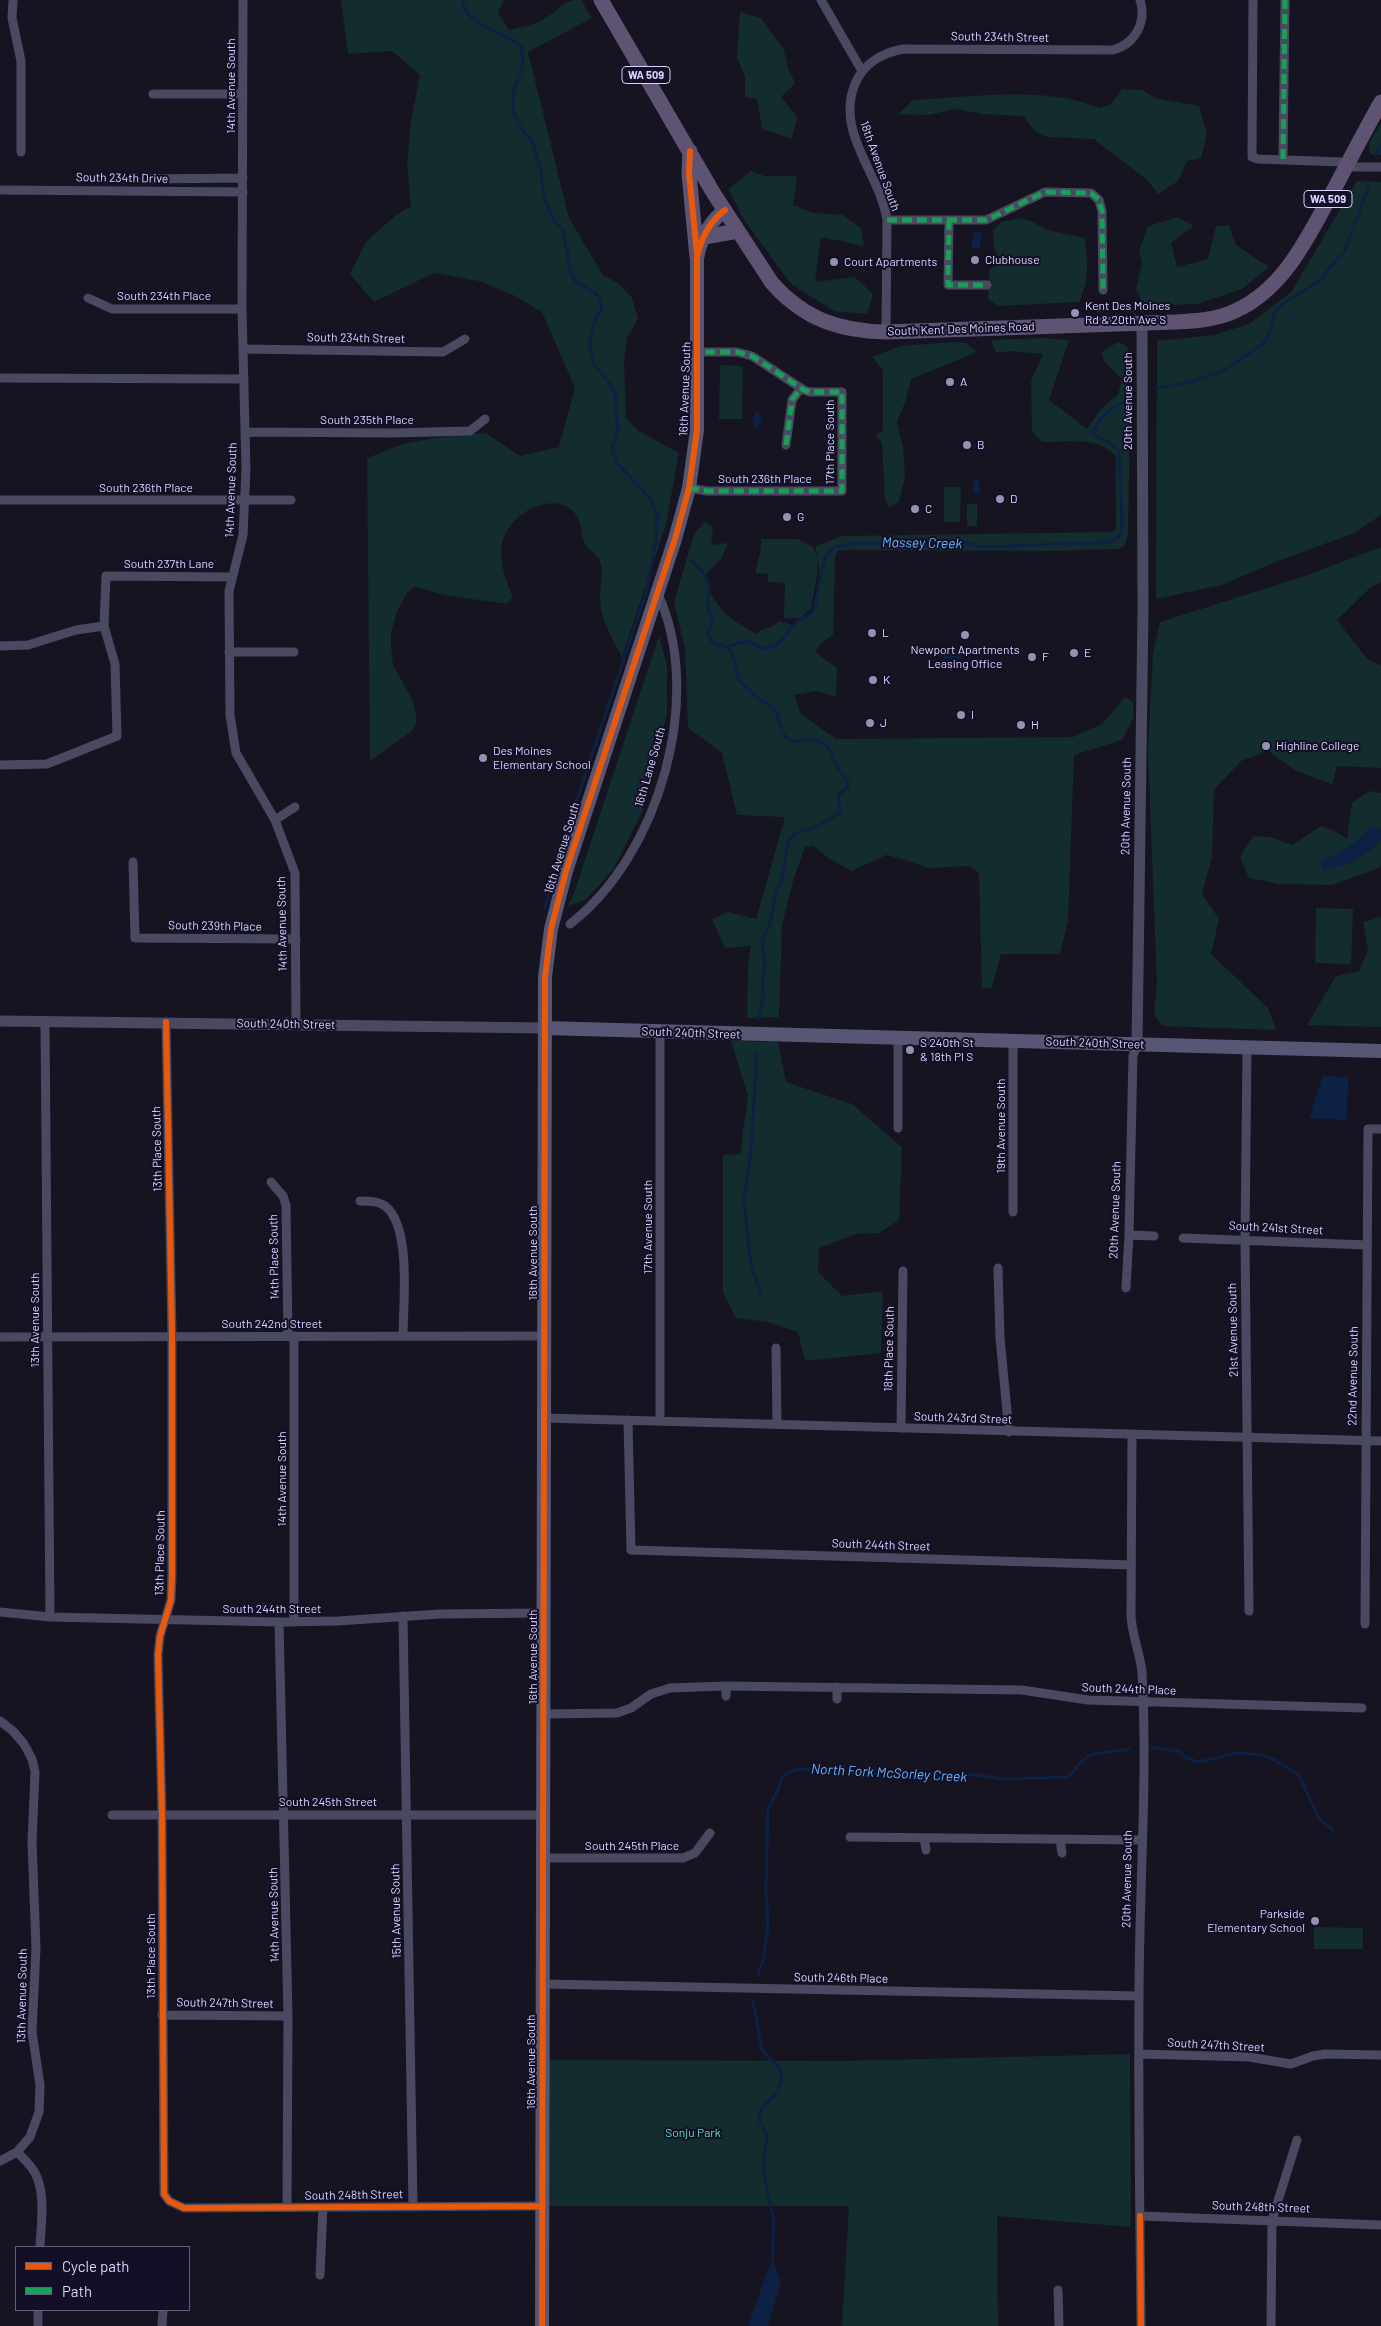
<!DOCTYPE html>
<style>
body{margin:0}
#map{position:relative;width:1381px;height:2326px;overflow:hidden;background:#161421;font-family:Barlow,sans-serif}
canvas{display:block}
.legend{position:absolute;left:15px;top:2246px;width:175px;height:65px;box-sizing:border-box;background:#130f26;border:1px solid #625e7d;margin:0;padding:6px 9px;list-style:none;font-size:15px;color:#d9d4ff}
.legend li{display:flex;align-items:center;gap:10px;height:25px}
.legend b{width:25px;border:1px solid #625e7d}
</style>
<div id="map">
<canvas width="1381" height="2326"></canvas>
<ul class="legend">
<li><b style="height:6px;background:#e8590c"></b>Cycle path</li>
<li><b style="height:6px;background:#1a9f57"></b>Path</li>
</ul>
</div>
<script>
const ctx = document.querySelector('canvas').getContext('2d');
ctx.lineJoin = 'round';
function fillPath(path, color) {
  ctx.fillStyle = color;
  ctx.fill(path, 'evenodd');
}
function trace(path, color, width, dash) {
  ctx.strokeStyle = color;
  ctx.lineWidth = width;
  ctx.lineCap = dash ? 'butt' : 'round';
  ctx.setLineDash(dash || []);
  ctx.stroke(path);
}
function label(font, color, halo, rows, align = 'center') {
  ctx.font = font + ' Barlow,sans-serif';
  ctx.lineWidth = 4;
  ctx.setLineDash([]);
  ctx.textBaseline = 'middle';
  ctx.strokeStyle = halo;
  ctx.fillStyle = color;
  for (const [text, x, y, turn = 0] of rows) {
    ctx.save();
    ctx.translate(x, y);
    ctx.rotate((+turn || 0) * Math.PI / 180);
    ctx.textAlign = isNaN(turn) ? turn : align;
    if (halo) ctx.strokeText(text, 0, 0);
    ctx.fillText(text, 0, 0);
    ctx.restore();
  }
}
const green = new Path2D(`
 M341 0H504L498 13 509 30C523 27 535 25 547 17 562 8 562 0 581 0L592 18 528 52 569 218 603 275 619 284 632 298 638 319 627 338 624 362 626 418 637 430 679 453 666 524 622 657C612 638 602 622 600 601 599 588 605 571 599 559 596 553 587 549 584 542 581 534 582 524 577 516 557 486 506 514 502 545 499 564 506 580 513 597L507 604 443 595 415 586 407 593 397 611 391 633V644L393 665 413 701 417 721 412 731 370 761 367 458 403 444 434 438 486 433 520 456 559 447 575 388 542 312 513 295 479 281 434 273 374 302 350 274 366 242 396 215 411 206 407 163 411 121 420 75 392 51 348 54Z
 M740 12 761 18 784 50 788 68 795 83 781 97 797 117 792 139 762 129 757 99 745 97V77L737 57Z
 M1122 89 1142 90 1155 98 1199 106 1207 133 1201 158 1187 161 1178 181 1158 194 1148 181 1094 139 1048 137 1035 131 1023 116 983 114 956 109 928 115 898 114 913 100C974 97 1042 85 1100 108L1111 104Z
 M1381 123V155L1370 154 1369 143Z
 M751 171 764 176H797L793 205 813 213 843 215 861 228 864 246 821 237 815 282 855 277 873 294 867 314 834 311 791 284 744 220 728 189Z
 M1357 181 1381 182V515L1354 533 1273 563 1222 585 1156 599 1157 341 1214 335 1249 324 1291 292Z
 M1178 217 1194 226 1171 243 1177 267 1208 259 1216 226H1229L1236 245 1269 267 1242 289 1197 304 1144 306 1136 290 1142 262 1139 251 1148 226Z
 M1019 218 1033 222 1047 230 1084 238C1089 262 1089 280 1079 302L998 306 988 299 989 270 1000 263 994 248 993 230 1001 222Z
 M1042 338 1069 340 1049 400 1087 429C1096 416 1104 403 1118 395L1122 379 1104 361 1102 352 1118 342 1127 346 1131 363 1128 534 1125 545 1119 549 1048 551 838 550 835 556 833 635 823 641 815 652 837 668 836 697 815 691 794 695 801 714 836 739 1073 737 1102 724 1125 697 1133 702V718L1122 740 1074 755 1068 921 1060 954H1001L992 988H982L979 873 970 866 928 868 903 859 886 855 852 871 830 859 813 846 805 847 793 881 782 925 779 1017 747 1018 748 965 751 946 725 948 712 919 728 912 756 919 785 817 737 815 722 753 688 728 685 648 674 602 694 534 705 522 713 528 711 545 728 543 721 559 704 576C713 606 730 621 758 634L760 630 771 627 780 621 794 626C799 621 808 616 812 610 821 598 821 560 815 547L841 536 1112 532 1116 529V456C1098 436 1067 442 1042 442L1032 431 1031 381 1043 354 1009 351 996 353 991 340Z
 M956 342 966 343 977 352 911 379 906 400 897 422 903 448 905 477 899 502 889 508 885 499 882 443 875 435 883 431V370L872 357 900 346Z
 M720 365 743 366 742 419H719Z
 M944 487H961L960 522H944Z
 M967 504H977V526H967Z
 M761 539H798L813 547 818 558 817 576 811 608 801 618H784L785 583 768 582V574L756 573C757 560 762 553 761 539Z
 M1381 547V582L1370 588 1337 620 1367 659 1381 665V768L1337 766 1332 784 1296 771 1268 751 1241 761 1214 790 1212 857 1202 894 1219 919 1211 954 1268 1008 1276 1030 1162 1026 1154 1014 1157 985 1148 752 1153 653 1160 622 1308 575Z
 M659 636 667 666V712L656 766 642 812 613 870 585 900 568 906 574 893Z
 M1369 791 1381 793V865L1379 868 1332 885 1279 884 1249 878 1240 857 1253 836 1271 837 1292 845 1321 826 1335 831 1347 839 1352 803Z
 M1316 908 1353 909 1351 964 1315 963Z
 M1381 917V1027L1307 1025 1336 976 1359 971 1368 950 1363 922Z
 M731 1041 778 1042 786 1082 852 1104 902 1147 899 1220 879 1233 856 1234 819 1248 818 1272 842 1296 883 1291 881 1353 805 1361 798 1332 768 1322 736 1318 723 1292V1155L740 1154 748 1096Z
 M1314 1927 1363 1928V1949H1314Z
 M1130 2054 1131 2227 997 2216 998 2326H842L849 2206H542V2060L840 2061Z`);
const water = new Path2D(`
 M973 232 981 233 980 249 972 248Z
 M757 411 762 418 757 429 755 428 752 418Z
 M976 479H979L980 494 977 495 974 493 973 481Z
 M945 647 961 651V659H944Z
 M1371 827 1381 829V840C1368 856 1343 868 1322 870L1323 861 1351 845Z
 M1323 1076 1348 1077 1347 1120 1309 1118Z
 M775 2266 781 2282 768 2326H748L768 2269Z`);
const stream = new Path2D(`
 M462 0C464 24 504 33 521 46L523 64 513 93V111L520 127 533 143 540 166 544 197 554 221 563 230 571 273 576 282 596 293 601 303 602 308 596 317 590 338V348L594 365 609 382 615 394 618 433 612 448 613 453 618 464 649 497 660 520
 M1375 156 1381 145
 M1157 388 1194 381 1223 371 1263 344 1269 334 1274 314 1281 305 1319 281 1345 250 1369 186
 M692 561 705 575 709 586 708 606 712 621 708 634 712 642 726 647 747 641 766 649 777 645 799 620 809 616 814 610 825 556 835 547 857 543 925 545 967 543 982 547 1112 542 1120 535 1122 525 1119 452 1109 442 1093 435C1098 417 1108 410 1125 402
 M726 647 732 653 739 680 760 700 770 705 777 712C787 764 803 726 827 746 832 751 834 760 837 766 839 772 844 777 848 782V787L838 795 840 813 814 828 796 833 788 840 783 875 775 896 770 924 762 941 765 961 762 986 764 992 759 1019
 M545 908 558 856 646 593 656 539 657 516
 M757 1053 751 1149 744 1201 751 1265 761 1295
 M1152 1747 1181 1752 1185 1757 1198 1762 1238 1753 1261 1755 1275 1760 1299 1775 1319 1819 1333 1830
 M758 1974 764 1957 768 1924 766 1888 768 1808 776 1794 783 1776 790 1772 800 1769 825 1772 977 1775 1003 1779 1068 1777 1084 1759 1093 1754 1130 1749
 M753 2001 762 2050 779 2068 782 2076 777 2093 762 2108 758 2118 766 2133 767 2139 764 2157V2176L774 2220 772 2270`);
const minor = new Path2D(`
 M13 0 12 18 21 61V152
 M243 0 242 309 246 470 243 535 229 591 230 715 236 753 275 820 295 873 296 1024
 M821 0 862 71
 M1253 0 1252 157 1258 159 1343 162 1353 167H1381
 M153 94H243
 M1283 159 1285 0
 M145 179 243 178
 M2 190 243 192
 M887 220H986L1045 192 1091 193 1099 200 1102 211 1103 290
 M949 220 948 285H987
 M88 298 112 309H242
 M886 332 887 220C880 173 835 133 855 84 863 64 882 53 903 49L1113 50C1135 44 1147 22 1140 0
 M243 349 443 352 465 339
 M0 378 243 379
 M245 432 393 433 470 431 485 419
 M786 445 792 400 801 388
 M689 488 707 491H842V392H810L804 390 752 356 737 352H698
 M0 500H291
 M0 646 28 645 76 630 104 626
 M229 652H294
 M0 765 47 764 117 736 115 664 104 626 106 576 231 577
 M275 820 295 807
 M133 862 135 938 296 939
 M570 924C659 856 706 695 657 592
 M45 1022 50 1617
 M166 1022 172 1336V1574L171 1600 160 1636 158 1655 162 1815 164 2194 169 2201 184 2208 542 2206
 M660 1033V1421
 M1013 1040V1212
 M1247 1049 1245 1239 1249 1611
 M898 1128V1038
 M271 1182 283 1196 286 1205 288 1336
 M360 1201C369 1201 378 1201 385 1206 412 1226 403 1306 403 1336
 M1129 1235 1154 1236
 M1183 1238 1367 1245
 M998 1268 1000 1338 1009 1432
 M1126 1288 1129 1235 1133 1056 1137 1045
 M294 1336V1622
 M0 1337 545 1336
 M776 1348 777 1424
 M545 1418 1381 1441
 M628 1420 631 1550 1131 1565
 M901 1428 903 1271
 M1132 1434 1131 1616C1132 1635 1140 1653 1142 1672 1148 1780 1139 1889 1139 1997 1138 2107 1140 2216 1141 2326
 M0 1612 50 1617 279 1622 338 1621 440 1614 544 1613
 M403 1616 413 2206
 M279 1622 288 2016 287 2207
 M1365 1624 1368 1129H1381
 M837 1687V1699
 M726 1696V1686
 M544 1714 617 1713 631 1708 651 1694 670 1688 726 1686 1022 1690 1088 1700 1362 1708
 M0 1721 13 1731 24 1744 32 1759 35 1772 32 1842 36 1948 32 2032 40 2085 39 2112 30 2137 17 2152 0 2161
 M112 1815H543
 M850 1837 1142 1840
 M924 1838 926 1850
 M1060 1839 1062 1853
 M543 1858H683L695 1853 710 1833
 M543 1984 1139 1996
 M162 2015 288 2016
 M1139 2054 1249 2057 1291 2064 1313 2056 1325 2054 1381 2055
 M17 2152C23 2158 31 2165 35 2173 46 2193 41 2225 40 2247
 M1140 2216 1381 2225
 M320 2275 323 2207
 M1058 2290 1059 2326
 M38 2326V2310
 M162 2326 163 2310
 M1271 2326 1272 2220 1297 2140`);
const tertiary = new Path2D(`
 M0 1021 544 1028
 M1137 1045 1143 610 1142 323`);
const secondary = new Path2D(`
 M544 1028 1381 1051
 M542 2326 545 977 551 929 566 871 675 539 689 488 697 430V257C701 239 710 221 725 210`);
const primary = new Path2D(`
 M601 0 714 194 772 283C804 319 839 331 886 332L1175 322C1195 321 1216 320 1235 311 1284 289 1308 237 1332 193 1348 163 1364 132 1381 102
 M690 151 689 174 697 257
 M704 237 738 231`);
const quiet = new Path2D(`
 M1283 159 1285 0
 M887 220H986L1045 192 1091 193 1099 200 1102 211 1103 290
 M949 220 948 285H987
 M786 445 792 400 801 388
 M689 488 707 491H842V392H810L804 390 752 356 737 352H698`);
const cycleway = new Path2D(`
 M690 151 689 174 697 253
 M166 1022 172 1336V1574L171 1600 160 1636 158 1655 162 1815 164 2194 169 2201 184 2208 542 2206
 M1140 2216 1141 2326
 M542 2326 545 977 551 929 566 871 675 539 689 488 697 430V257C701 239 710 221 725 210`);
const markers = [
 [975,260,5,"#9591b1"],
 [834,262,5,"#9591b1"],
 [1075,313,5,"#9591b1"],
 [950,382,5,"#9591b1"],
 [967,445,5,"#9591b1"],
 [1000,499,5,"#9591b1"],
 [915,509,5,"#9591b1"],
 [787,517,5,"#9591b1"],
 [872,633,5,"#9591b1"],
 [965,635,5,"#9591b1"],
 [1074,653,5,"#9591b1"],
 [1032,657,5,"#9591b1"],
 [873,680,5,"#9591b1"],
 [961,715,5,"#9591b1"],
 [870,723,5,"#9591b1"],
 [1021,725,5,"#9591b1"],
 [1266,746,5,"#9591b1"],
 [483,758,5,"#9591b1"],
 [910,1050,5,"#9591b1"],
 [1315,1921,5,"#9591b1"]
];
const shields = [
 [646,75,48],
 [1328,199,48]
];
const shieldNames = [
 ["WA 509",646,75],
 ["WA 509",1328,199]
];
const streetNames = [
 ["South 234th Street",1000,37,1],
 ["14th Avenue South",231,86,-90],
 ["18th Avenue South",880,166,70],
 ["South 234th Drive",122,178,1],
 ["South 234th Place",164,296],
 ["South Kent Des Moines Road",961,329,-2],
 ["South 234th Street",356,338,1],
 ["16th Avenue South",685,389,-88],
 ["20th Avenue South",1128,401,-90],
 ["South 235th Place",367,420],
 ["17th Place South",830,442,-90],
 ["South 236th Place",765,479],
 ["South 236th Place",146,488],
 ["14th Avenue South",231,490,-88],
 ["South 237th Lane",169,564],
 ["16th Lane South",650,767,-74],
 ["20th Avenue South",1126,806,-89],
 ["16th Avenue South",562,848,-73],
 ["14th Avenue South",282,924,-91],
 ["South 239th Place",215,926,1],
 ["South 240th Street",286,1024,1],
 ["South 240th Street",691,1033,2],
 ["South 240th Street",1095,1043,2],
 ["19th Avenue South",1001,1126,-90],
 ["13th Place South",157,1149,-91],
 ["20th Avenue South",1115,1210,-88],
 ["17th Avenue South",648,1227,-90],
 ["South 241st Street",1276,1228,3],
 ["16th Avenue South",533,1253,-90],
 ["14th Place South",274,1257,-91],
 ["13th Avenue South",35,1320,-90],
 ["South 242nd Street",272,1324],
 ["21st Avenue South",1233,1330,-91],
 ["18th Place South",889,1349,-89],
 ["22nd Avenue South",1353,1376,-89],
 ["South 243rd Street",963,1418,2],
 ["14th Avenue South",282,1479,-90],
 ["South 244th Street",881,1545,2],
 ["13th Place South",160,1553,-89],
 ["South 244th Street",272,1609],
 ["16th Avenue South",533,1657,-90],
 ["South 244th Place",1129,1689,2],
 ["South 245th Street",328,1802],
 ["South 245th Place",632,1846],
 ["20th Avenue South",1127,1879,-89],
 ["15th Avenue South",396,1911,-91],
 ["14th Avenue South",274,1915,-91],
 ["13th Place South",151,1956,-90],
 ["South 246th Place",841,1978,1],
 ["13th Avenue South",22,1996,-89],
 ["South 247th Street",225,2003,1],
 ["South 247th Street",1216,2045,3],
 ["16th Avenue South",531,2062,-90],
 ["South 248th Street",354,2195,-1],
 ["South 248th Street",1261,2207,2]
];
const poiNames = [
 ["Clubhouse",985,260],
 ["Court Apartments",844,262],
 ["Kent Des Moines",1085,306],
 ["Rd & 20th Ave S",1085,320],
 ["A",960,382],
 ["B",977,445],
 ["D",1010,499],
 ["C",925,509],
 ["G",797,517],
 ["L",882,633],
 ["Newport Apartments",965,650,"center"],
 ["Leasing Office",965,664,"center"],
 ["E",1084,653],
 ["F",1042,657],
 ["K",883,680],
 ["I",971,715],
 ["J",880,723],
 ["H",1031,725],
 ["Highline College",1276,746],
 ["Des Moines",493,751],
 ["Elementary School",493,765],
 ["S 240th St",920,1043],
 ["& 18th Pl S",920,1057],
 ["Parkside",1305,1914,"right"],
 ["Elementary School",1305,1928,"right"]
];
const parkNames = [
 ["Sonju Park",693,2133]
];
const waterNames = [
 ["Massey Creek",922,543,1],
 ["North Fork McSorley Creek",889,1773,3]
];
fillPath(green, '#132c2d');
fillPath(water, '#0d2144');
trace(stream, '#0d2144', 3);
trace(minor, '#4a4962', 9);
trace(tertiary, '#4a4962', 11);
trace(secondary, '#575674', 14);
trace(primary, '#5e5373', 15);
trace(quiet, '#1a9f57', 5, [10, 5]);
trace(cycleway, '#e8590c', 6);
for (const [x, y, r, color] of markers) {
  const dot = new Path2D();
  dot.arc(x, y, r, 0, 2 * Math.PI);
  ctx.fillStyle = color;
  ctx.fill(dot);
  trace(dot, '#130f26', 2);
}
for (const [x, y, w] of shields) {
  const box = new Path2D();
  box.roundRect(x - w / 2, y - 8.5, w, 17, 4);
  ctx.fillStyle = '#130f26';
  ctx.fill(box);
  trace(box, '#d9d4ff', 1);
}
label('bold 11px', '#d9d4ff', null, shieldNames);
label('12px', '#d9d4ff', '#130f26', streetNames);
label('12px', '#d9d4ff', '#130f26', poiNames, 'left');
label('12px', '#5fe0c0', '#130f26', parkNames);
label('italic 14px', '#62b6ff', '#130f26', waterNames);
</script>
